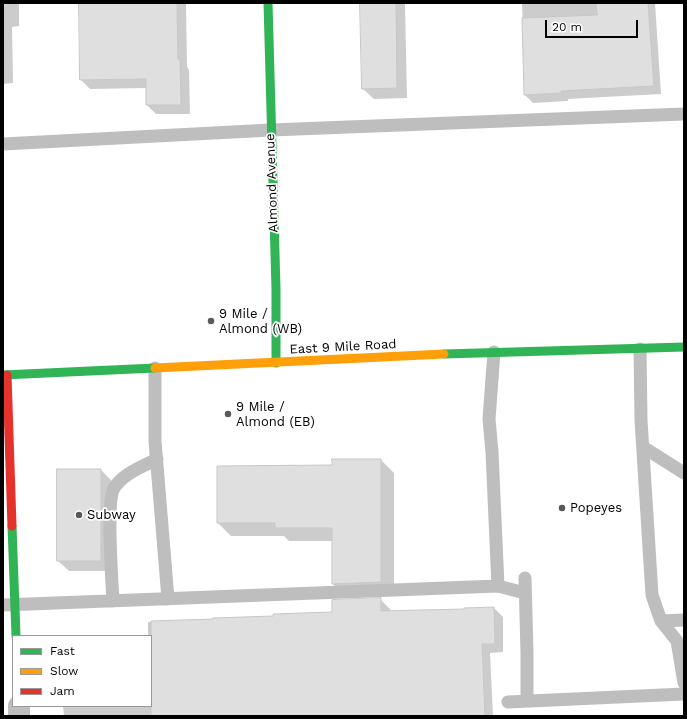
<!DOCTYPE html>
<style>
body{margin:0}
#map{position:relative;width:687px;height:719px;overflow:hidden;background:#fff;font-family:"Work Sans",sans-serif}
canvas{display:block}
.frame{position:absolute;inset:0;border:4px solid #000;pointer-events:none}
.legend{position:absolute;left:12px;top:635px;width:140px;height:72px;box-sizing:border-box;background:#fff;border:1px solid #999;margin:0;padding:5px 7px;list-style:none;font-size:12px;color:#000}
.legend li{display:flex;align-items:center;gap:8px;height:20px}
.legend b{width:20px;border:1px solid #999}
.scale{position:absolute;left:545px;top:20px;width:93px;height:18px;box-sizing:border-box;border:2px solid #000;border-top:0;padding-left:5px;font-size:12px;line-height:14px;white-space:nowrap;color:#000;-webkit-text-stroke:3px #fff;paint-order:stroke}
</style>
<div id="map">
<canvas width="687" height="719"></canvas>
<div class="frame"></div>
<ul class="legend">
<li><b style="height:5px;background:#30b455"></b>Fast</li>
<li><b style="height:5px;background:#ff9f0a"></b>Slow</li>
<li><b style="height:5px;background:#e5322d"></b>Jam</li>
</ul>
<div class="scale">20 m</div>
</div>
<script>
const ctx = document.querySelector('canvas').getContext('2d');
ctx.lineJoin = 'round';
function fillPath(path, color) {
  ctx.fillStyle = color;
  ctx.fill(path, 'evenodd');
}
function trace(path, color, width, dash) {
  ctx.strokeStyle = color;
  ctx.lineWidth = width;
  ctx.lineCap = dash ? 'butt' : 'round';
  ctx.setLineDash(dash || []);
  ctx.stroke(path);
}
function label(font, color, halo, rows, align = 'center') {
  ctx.font = font + ' "Work Sans",sans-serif';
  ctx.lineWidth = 3.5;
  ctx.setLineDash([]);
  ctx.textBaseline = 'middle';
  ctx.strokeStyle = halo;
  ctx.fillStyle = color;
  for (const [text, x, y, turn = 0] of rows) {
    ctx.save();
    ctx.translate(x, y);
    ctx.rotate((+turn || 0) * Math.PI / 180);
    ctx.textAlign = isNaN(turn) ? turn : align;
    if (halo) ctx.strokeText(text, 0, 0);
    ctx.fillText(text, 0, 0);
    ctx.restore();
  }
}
const shadow = new Path2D(`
 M3 3H19V26L12 27 13 83 3 84Z
 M80 3H186L187 67 189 70 190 114H156L147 105V88L90 89 81 80Z
 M361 3H405L407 98 374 99 363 89Z
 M522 3H655L661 94 568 99V101L533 103 525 95Z
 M381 460 394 473V595L346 597 333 584V541H289L284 536H231L218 523 333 466Z
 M101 470 111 480V571H69L58 561Z
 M381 600 390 609V612L465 610 494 608 503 617V652L490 653 493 716H64L63 706H151V636H148V622L214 620 333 613Z`);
const building = new Path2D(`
 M79 3H177L178 59H180L181 105H146V79L80 80Z
 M360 3H396L397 88 362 89Z
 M596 3H648L654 86 561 91V93L524 95 522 18 597 15Z
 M332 459H381V582L332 584V528H275V523H217V466L332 465Z
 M57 469H101V561H57Z
 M381 598V611L464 609V608L494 607 495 644H482L485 716H151V621L213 619V618L273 616V614L332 612V600Z`);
const lane = new Path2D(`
 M3 144 271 130 684 114
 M640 349 641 420 652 595 661 621 677 641 684 683
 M494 352 489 419 492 452 498 586 525 593
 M155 368V441L168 599
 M643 447 684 473
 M525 578 527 653V701
 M113 601C112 581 106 501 114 488 124 473 142 467 157 459
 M3 605 498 586
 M661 621 684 620
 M508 702 684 694`);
const street = new Path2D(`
 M19 706V716`);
const fast = new Path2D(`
 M268 3 276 289V363
 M444 354 684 347
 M3 375 155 368
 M12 526 16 636`);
const slow = new Path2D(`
 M155 368 444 354`);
const jam = new Path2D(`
 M7 375 12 526`);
const markers = [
 [211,321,4,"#595959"],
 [228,414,4,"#595959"],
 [562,508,4,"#595959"],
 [79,515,4,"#595959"]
];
const streetNames = [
 ["Almond Avenue",272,183,-92],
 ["East 9 Mile Road",343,347,-3]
];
const poiNames = [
 ["9 Mile /",219,314],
 ["Almond (WB)",219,329],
 ["9 Mile /",236,407],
 ["Almond (EB)",236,422],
 ["Popeyes",570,508],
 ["Subway",87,515]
];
fillPath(shadow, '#0003');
fillPath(building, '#dfdfdf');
trace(building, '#c7c7c7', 1);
trace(lane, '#bebebe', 13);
trace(street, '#bebebe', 22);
trace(fast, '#30b455', 9);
trace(slow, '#ff9f0a', 9);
trace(jam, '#e5322d', 9);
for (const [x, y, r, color] of markers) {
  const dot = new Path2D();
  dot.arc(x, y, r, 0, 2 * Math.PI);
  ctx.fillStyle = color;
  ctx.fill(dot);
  trace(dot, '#fff', 1.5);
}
label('13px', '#000', '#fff', streetNames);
label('13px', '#000', '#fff', poiNames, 'left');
</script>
